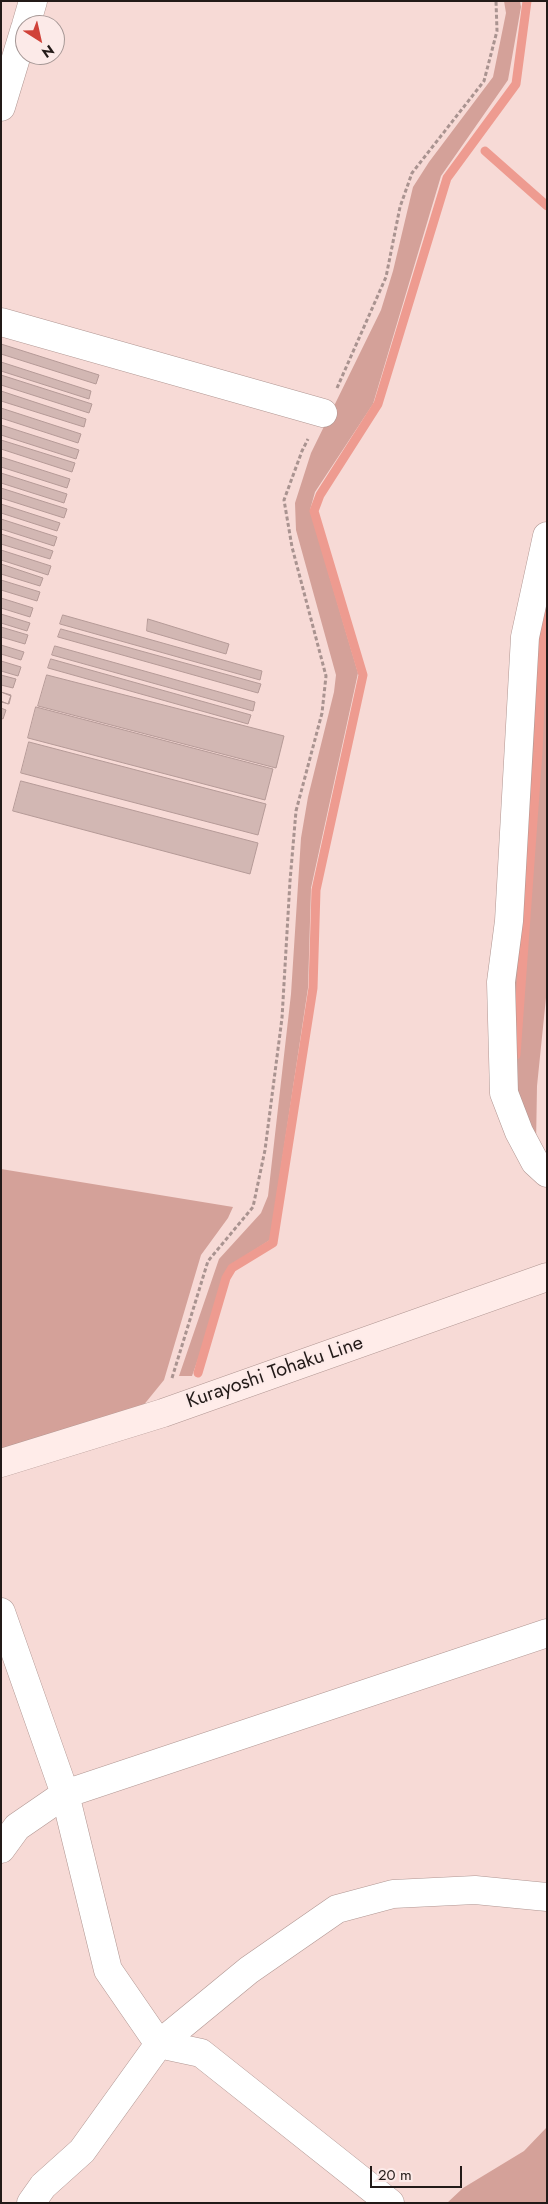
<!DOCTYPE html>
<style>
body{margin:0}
#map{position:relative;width:548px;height:2204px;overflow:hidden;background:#f7dad6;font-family:Jost,sans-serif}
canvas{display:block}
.frame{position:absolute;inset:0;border:2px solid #231a18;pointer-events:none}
.north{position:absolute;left:15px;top:15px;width:50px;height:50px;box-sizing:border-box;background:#fceae8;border:1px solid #a59795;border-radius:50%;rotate:145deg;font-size:14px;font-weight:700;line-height:20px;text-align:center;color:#231a18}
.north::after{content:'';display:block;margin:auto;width:18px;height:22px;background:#d04239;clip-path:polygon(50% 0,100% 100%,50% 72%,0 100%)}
.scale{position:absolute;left:370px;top:2166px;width:92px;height:22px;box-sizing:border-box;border:2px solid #231a18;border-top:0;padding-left:6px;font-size:15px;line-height:18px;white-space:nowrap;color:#231a18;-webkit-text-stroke:4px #fceae8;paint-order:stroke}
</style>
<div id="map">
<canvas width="548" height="2204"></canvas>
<div class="frame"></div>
<div class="north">N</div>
<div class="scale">20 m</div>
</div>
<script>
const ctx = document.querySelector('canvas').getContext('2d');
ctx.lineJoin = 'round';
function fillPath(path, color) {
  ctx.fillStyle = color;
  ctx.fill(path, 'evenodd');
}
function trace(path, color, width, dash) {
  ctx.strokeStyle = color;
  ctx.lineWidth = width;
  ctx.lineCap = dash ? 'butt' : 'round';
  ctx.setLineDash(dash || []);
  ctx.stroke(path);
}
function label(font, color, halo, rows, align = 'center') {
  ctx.font = font + ' Jost,sans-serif';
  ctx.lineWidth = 4;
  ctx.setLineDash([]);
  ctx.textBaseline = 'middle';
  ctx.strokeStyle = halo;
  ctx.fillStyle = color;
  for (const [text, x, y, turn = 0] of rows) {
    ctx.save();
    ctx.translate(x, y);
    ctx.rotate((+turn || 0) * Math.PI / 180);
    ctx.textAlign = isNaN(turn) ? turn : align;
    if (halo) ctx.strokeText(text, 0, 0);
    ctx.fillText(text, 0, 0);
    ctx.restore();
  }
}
const green = new Path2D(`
 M504 1H520L521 7 508 80 441 176 373 404 315 492 310 510 358 673 311 888 308 988 270 1240 232 1264 192 1376H179L219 1259 261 1213 268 1196 291 994 301 838 308 797 334 692 336 675 296 530 295 503 311 453 381 310 393 271 413 187 429 162 493 77 506 13Z
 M547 561V988L537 1086 536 1145 520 1118 507 1009 533 629Z
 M1 1169 233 1207 228 1218 201 1255 164 1380 138 1412 1 1454Z
 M547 2127V2203H447L463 2188 524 2151Z`);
const stream = new Path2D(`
 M485 151 547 206
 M516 1055 538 752 543 634 547 614
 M198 1373 226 1278 232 1268 273 1243 313 988 316 890 363 675 314 511 320 495 378 404 447 178 516 84 527 1`);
const building = new Path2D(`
 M1 344 99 375 96 384 1 354Z
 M1 362 91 391 89 399 1 371Z
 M1 375 92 404 89 413 1 385Z
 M1 391 86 419 84 427 1 401Z
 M1 408 81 434 78 443 1 418Z
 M1 425 79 450 76 459 1 435Z
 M1 440 75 463 72 472 1 449Z
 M1 457 70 479 67 488 1 467Z
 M1 473 67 494 64 503 1 483Z
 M1 488 67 509 64 518 1 498Z
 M1 504 60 523 57 531 1 513Z
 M1 519 57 537 54 546 1 529Z
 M1 534 53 551 50 559 1 544Z
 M1 550 51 566 48 575 1 560Z
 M1 564 43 578 40 586 1 574Z
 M1 580 40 592 37 601 1 590Z
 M1 598 33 608 30 617 1 608Z
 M1 614 30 623 27 631 1 623Z
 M63 615 262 671 260 680 60 624Z
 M148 619 229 644 226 654 147 631Z
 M1 627 28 635 25 644 1 637Z
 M61 629 261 684 258 693 58 637Z
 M1 645 24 652 21 660 1 654Z
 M55 646 255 702 253 711 52 655Z
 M51 659 251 715 248 724 48 668Z
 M1 661 21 667 18 676 1 671Z
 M1 675 16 679 13 688 1 685Z
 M47 675 284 736 276 768 38 706Z
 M1 692 11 695 8 704 1 701Z
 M1 692 11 696 9 704 1 702Z
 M36 707 273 769 265 800 28 738Z
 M1 708 6 710 3 719 1 718Z
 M29 742 266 804 258 835 21 773Z
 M21 781 258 843 250 874 13 811Z`);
const path = new Path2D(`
 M337 388 386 277 400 207 412 173 484 81 497 31 496 1
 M172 1378 208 1261 253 1207 265 1150 282 1018 290 881 296 811 322 713 326 676 292 547 284 500 302 451 308 439`);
const minor = new Path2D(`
 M26 25 33 1
 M1 107 25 28
 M1 322 323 413
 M547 536 525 637 509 921 501 982 504 1093 519 1132 535 1162 547 1173
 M31 2203 43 2186 82 2151 159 2044 249 1970 337 1909 393 1894 475 1890 547 1897
 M390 2203 201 2053 159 2044 108 1970 65 1794 547 1633`);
const tertiary = new Path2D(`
 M1 1612 65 1794 17 1827 1 1849`);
const secondary = new Path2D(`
 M1 1463 163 1413 547 1277`);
const streetNames = [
 ["Kurayoshi Tohaku Line",275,1373,-19]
];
fillPath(green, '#d4a199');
trace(stream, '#ee9b90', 9);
fillPath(building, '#d2b7b3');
trace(building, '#b59a97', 1);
trace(minor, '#b09692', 29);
trace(tertiary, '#b09692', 29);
trace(secondary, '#b09692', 29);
trace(path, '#a99390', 3, [4, 2.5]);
trace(minor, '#fff', 28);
trace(tertiary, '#fff', 28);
trace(secondary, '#ffece9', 28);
label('20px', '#231a18', '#fceae8', streetNames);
</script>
